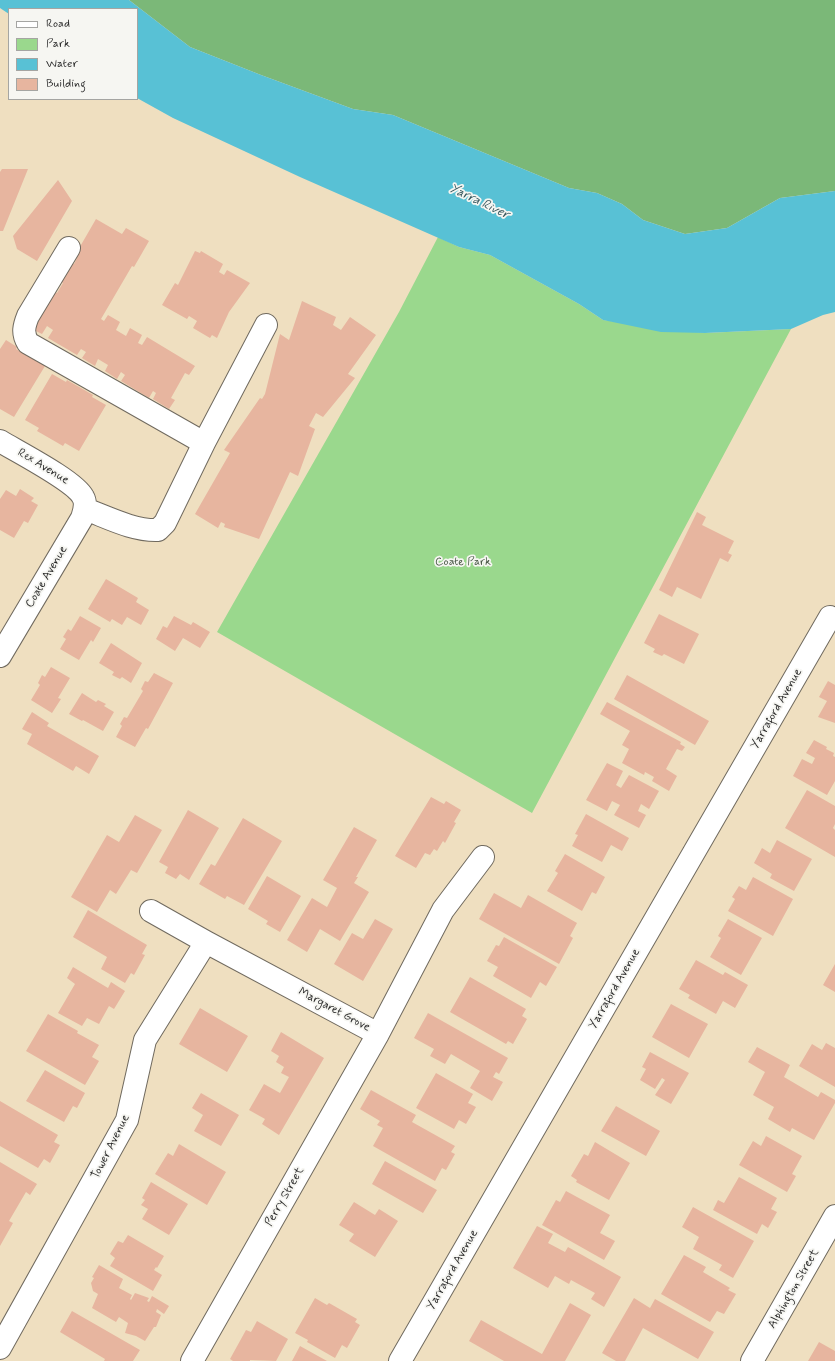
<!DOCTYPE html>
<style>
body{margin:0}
#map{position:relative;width:835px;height:1361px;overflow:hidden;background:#efdfc0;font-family:Mynerve,sans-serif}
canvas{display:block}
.legend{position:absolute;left:8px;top:8px;width:130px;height:92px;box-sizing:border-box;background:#f6f6f2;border:1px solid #a5a5a2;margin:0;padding:5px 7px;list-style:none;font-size:12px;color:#2b2b2b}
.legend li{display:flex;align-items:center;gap:8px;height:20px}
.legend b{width:20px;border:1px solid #a5a5a2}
</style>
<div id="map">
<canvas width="835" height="1361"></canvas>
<ul class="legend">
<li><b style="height:5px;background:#fff"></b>Road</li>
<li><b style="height:11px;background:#9ad88d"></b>Park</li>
<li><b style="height:11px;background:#58c1d5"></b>Water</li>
<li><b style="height:11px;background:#e7b59f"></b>Building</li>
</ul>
</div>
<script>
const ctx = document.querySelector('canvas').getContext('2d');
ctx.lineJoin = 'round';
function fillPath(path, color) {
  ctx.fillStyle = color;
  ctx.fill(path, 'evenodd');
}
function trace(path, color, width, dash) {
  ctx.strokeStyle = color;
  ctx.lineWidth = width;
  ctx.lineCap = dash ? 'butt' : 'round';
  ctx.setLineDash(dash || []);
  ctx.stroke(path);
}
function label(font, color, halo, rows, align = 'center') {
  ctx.font = font + ' Mynerve,sans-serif';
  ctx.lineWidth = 3.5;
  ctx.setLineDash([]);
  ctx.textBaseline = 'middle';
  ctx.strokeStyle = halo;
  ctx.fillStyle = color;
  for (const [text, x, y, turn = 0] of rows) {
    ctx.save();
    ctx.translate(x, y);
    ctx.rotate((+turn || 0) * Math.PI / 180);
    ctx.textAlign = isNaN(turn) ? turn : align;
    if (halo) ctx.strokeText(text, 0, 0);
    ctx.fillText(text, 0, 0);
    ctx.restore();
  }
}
const green = new Path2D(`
 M438 237 459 247 490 255 579 304 603 320 705 333 791 329 532 813 217 632 399 312Z`);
const forest = new Path2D(`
 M129 0H835V191L780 198 727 228 685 234 643 220 622 204 597 193 569 188 393 115 353 109 261 75 190 47Z`);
const water = new Path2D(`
 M0 0H129L190 47 261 75 353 109 393 115 569 188 597 193 622 204 643 220 685 234 727 228 780 198 835 191V312L823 315 791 329 705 333 661 332 603 320 579 304 490 255 459 247 300 177 173 118 137 98V9H9V14L0 8Z`);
const building = new Path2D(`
 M2 169H28L3 231H0V172Z
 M58 180 72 201 37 261 17 249 13 236Z
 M96 219 122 234 126 228 149 241 134 267 132 266 101 319 104 321 108 315 120 322 116 330 126 336 130 328 142 335 138 343 142 345 147 337 195 366 189 375 185 373 171 398 175 400 169 409 153 399 156 393 153 391 149 398 121 381 125 375 121 372 117 379 105 371 108 365 98 359 95 366 82 358 86 352 81 349 77 355 48 338 53 330 47 326 42 334 30 328 53 291 57 293 63 283 57 280 68 261 74 264 77 258 74 257Z
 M195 251 200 253 201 251 223 264 219 272 224 275 227 270 250 283 229 312 217 338 212 335 210 338 193 328 197 321 189 316 187 319 162 305 175 283 178 285Z
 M302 301 336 317 333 325 341 330 350 317 376 335 348 374 355 378 323 417 316 413 309 426 315 429 298 476 290 472 259 539 224 527 225 524 221 522 218 528 195 514 230 453 224 450 260 398 262 399 265 394 280 334 289 340Z
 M6 340 17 347 16 349 45 366 14 417 0 409V349Z
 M52 374 66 382 67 380 93 395 92 397 106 405 79 451 65 443 63 446 37 431 39 428 25 420Z
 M20 489 34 498 31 501 38 505 28 523 24 521 14 538 0 530V499L6 490 16 496Z
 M697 512 706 517 702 525 734 541 728 553 732 555 728 562 720 558 701 599 677 587 672 597 659 590Z
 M106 579 138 598 136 602 149 610 141 625 127 617 122 625 112 619 110 622 88 609Z
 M659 614 699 634 684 664 664 654 662 656 653 652 655 649 644 643Z
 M80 616 101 628 93 642 91 640 79 660 60 649 66 639 63 637 68 629 71 631Z
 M174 616 191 625 193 622 210 632 200 648 183 638 175 651 156 639 163 626 167 628Z
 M111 643 142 663 131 683 122 677 120 679 112 675 114 672 99 663Z
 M51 667 70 678 58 698 61 699 52 713 31 700 40 685 38 683 42 675 45 677Z
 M154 673 173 683 148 729 146 728 135 747 116 737 122 726 120 724 124 717 127 718 143 691 141 689 145 681 148 682Z
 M627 675 709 721 695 745 614 699Z
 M828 681 835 685V723L818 717 827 701 819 697Z
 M82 693 96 702 98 700 106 704 104 706 114 712 103 731 83 720 82 721 69 714Z
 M607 702 681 742 680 744 685 747 682 751 677 749 666 769 677 776 669 791 652 781 654 777 645 772 644 775 622 763 629 749 622 745 630 731 600 714Z
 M32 712 49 723 47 726 99 756 89 774 76 766 73 771 27 744 32 734 22 729Z
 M814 740 827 747 826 749 834 753 833 756 835 757V781L827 795 793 776 802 759 812 764 815 758 806 753Z
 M607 763 623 771 616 785 621 788 629 775 659 791 649 809 641 804 638 811 646 815 639 828 614 815 620 805 612 801 607 811 586 800Z
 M807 790 835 806V824L833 828 835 830V857L785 828Z
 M431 797 444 804 446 801 461 810 454 822 456 823 445 843 443 841 437 851 434 849 430 855 425 853 416 868 395 856Z
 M188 810 219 828 189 880 180 874 176 879 165 873 168 867 159 862Z
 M586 814 629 838 622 851 611 845 602 862 572 846 578 835 575 834Z
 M135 815 162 830 137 873 131 870 116 894 110 890 97 912 71 897 107 835 119 842Z
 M243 818 282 841 244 905 227 896 225 899 199 884 211 864 215 866Z
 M354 827 377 840 356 877H358L354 883 369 892 340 941 320 929 307 952 287 940 312 898 327 907 337 888 323 880Z
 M777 840 812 859 794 891 770 878 772 874 754 863 762 848 770 853Z
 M565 854 605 877 596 894 592 892 582 911 547 891 558 873 555 871Z
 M267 876 301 896 280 932 266 924 268 921 248 909Z
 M753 877 793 899 773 936 728 911 735 899 732 897 739 886 746 890Z
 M494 893 521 908 528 895 577 923 570 936 573 938 559 964 479 919Z
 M88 910 147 945 142 954 145 955 134 975 131 973 125 983 101 969 107 957 73 937Z
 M375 919 393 929 363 981 334 964 352 933 363 939Z
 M728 919 762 938 741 975 710 957 721 938 718 936Z
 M504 937 557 967 546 986 540 982 531 998 493 976 498 967 487 961 496 945 499 946Z
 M696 960 723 975 725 972 748 985 735 1008 723 1001 716 1014 688 998 690 995 679 989Z
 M835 964V992L823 985Z
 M73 967 108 988 111 982 125 991 114 1009 109 1006 99 1024 87 1018 82 1026 58 1013 75 984 67 978Z
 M470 977 526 1009 522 1016 527 1019 513 1044 508 1041 506 1044 450 1012Z
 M671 1004 708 1024 689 1058 652 1037Z
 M200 1008 248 1036 227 1072 179 1044Z
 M428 1013 508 1058 499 1074 496 1072 493 1077 503 1082 492 1101 470 1088 480 1071 451 1054 445 1064 430 1056 434 1049 414 1038Z
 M48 1014 78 1031 77 1033 99 1045 92 1057 99 1061 85 1085 26 1051Z
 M281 1032 324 1058 279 1135 262 1124 265 1119 249 1110 264 1084 280 1093 289 1077 281 1073 284 1067 276 1062 279 1056 271 1051Z
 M826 1043 835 1048V1087L799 1066 812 1044 822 1050Z
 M757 1047 790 1065 784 1077 818 1097 821 1092 835 1100V1103L814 1140 792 1128 790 1132 768 1119 774 1107 753 1095 765 1072 748 1062Z
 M650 1052 689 1073 671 1104 655 1095 665 1080 662 1078 655 1089 640 1080 646 1069 642 1067Z
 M45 1070 85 1093 77 1108 73 1106 64 1122 26 1101Z
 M436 1073 473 1094 468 1103 476 1107 466 1124 459 1120 454 1129 416 1108Z
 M371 1090 416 1115 412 1122 455 1146 451 1152 455 1154 446 1170 442 1168 435 1181 373 1146 383 1128 377 1125 380 1121 360 1109Z
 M201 1093 239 1115 221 1146 194 1131 203 1115 192 1108Z
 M0 1101 58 1135 54 1142 60 1145 50 1163 44 1159 38 1168 0 1146Z
 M616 1106 660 1131 646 1156 601 1131Z
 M766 1136 802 1156 792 1174 796 1176 787 1192 739 1165 753 1141 761 1146Z
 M595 1142 630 1163 609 1200 576 1182 577 1180 571 1176 584 1154 588 1156Z
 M179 1144 226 1172 207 1205 155 1174 168 1153 173 1156Z
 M385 1161 437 1190 423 1213 372 1184Z
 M0 1162 37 1184 30 1195 26 1192 9 1221 13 1223 0 1246Z
 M739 1177 777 1198 771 1209 777 1212 768 1228 762 1224 757 1234 713 1210 718 1200 724 1203Z
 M151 1182 188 1204 169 1235 142 1219 148 1209 141 1205 145 1200 142 1198Z
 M566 1191 610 1215 600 1233 615 1241 604 1260 542 1225 556 1200 560 1202Z
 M354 1202 375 1215 379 1209 398 1221 375 1257 349 1241 354 1234 339 1225Z
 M693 1207 754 1241 733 1278 719 1270 722 1265 693 1249 699 1237 682 1227Z
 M537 1226 553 1234 548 1243 565 1252 568 1247 621 1277 604 1307 591 1299 595 1293 571 1280 569 1284 555 1276 548 1288 513 1268Z
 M128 1235 164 1256 157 1268 156 1267 154 1270 162 1275 153 1291 110 1266 115 1258 110 1254 118 1241 123 1243Z
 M684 1255 706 1267 703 1272 730 1288 728 1290 736 1294 724 1314 717 1311 710 1322 661 1294Z
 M99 1265 123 1279 119 1288 132 1295 130 1299 131 1300 135 1293 149 1298 147 1301 149 1302 152 1296 169 1306 164 1314 157 1309 156 1312 161 1315 156 1327H154L145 1341 136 1336 125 1333 128 1323 119 1317 116 1322 92 1308 98 1294 93 1291 91 1283 94 1278 92 1277Z
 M315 1298 327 1305 329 1303 357 1319 355 1322 360 1325 347 1348 342 1345 335 1358 307 1342 308 1340 295 1333Z
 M634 1298 650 1308 655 1299 714 1332 698 1359 643 1328 625 1361H616L602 1353Z
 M570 1303 591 1315 565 1361H504L469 1341 481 1320 542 1354Z
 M72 1311 140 1350 133 1361H104L105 1359 60 1332Z
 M257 1321 288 1339 276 1361 250 1360V1361H233L230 1359 246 1330 251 1332Z
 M819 1342 835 1351V1361H808Z
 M300 1346 327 1361H292Z`);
const minor = new Path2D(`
 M69 248 28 316C24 326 22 333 28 343L204 443
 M0 441C18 452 75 481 83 497 87 504 84 511 82 518L0 656
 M85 509C107 517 133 531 158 530L165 523 204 443 266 325
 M151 911 206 942 378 1034 443 910 483 857
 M0 1348 127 1120 145 1040 206 942
 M192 1361 378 1034
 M400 1361 830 617
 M752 1361 835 1216`);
const streetNames = [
 ["Rex Avenue",43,467,31],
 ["Coate Avenue",47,577,-59],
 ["Yarraford Avenue",777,709,-60],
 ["Yarraford Avenue",615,989,-60],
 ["Margaret Grove",334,1010,28],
 ["Tower Avenue",111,1147,-63],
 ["Perry Street",285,1197,-60],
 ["Yarraford Avenue",453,1270,-60],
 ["Alphington Street",794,1289,-60]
];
const parkNames = [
 ["Coate Park",463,562]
];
const waterNames = [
 ["Yarra River",479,202,26]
];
fillPath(green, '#9ad88d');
fillPath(forest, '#7bb878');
fillPath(water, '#58c1d5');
fillPath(building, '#e7b59f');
trace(minor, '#706a5f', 24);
trace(minor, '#fff', 22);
label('12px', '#2b2b2b', '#f6f6f2', streetNames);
label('12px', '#475644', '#f6f6f2', parkNames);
label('italic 13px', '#38585e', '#f6f6f2', waterNames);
</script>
